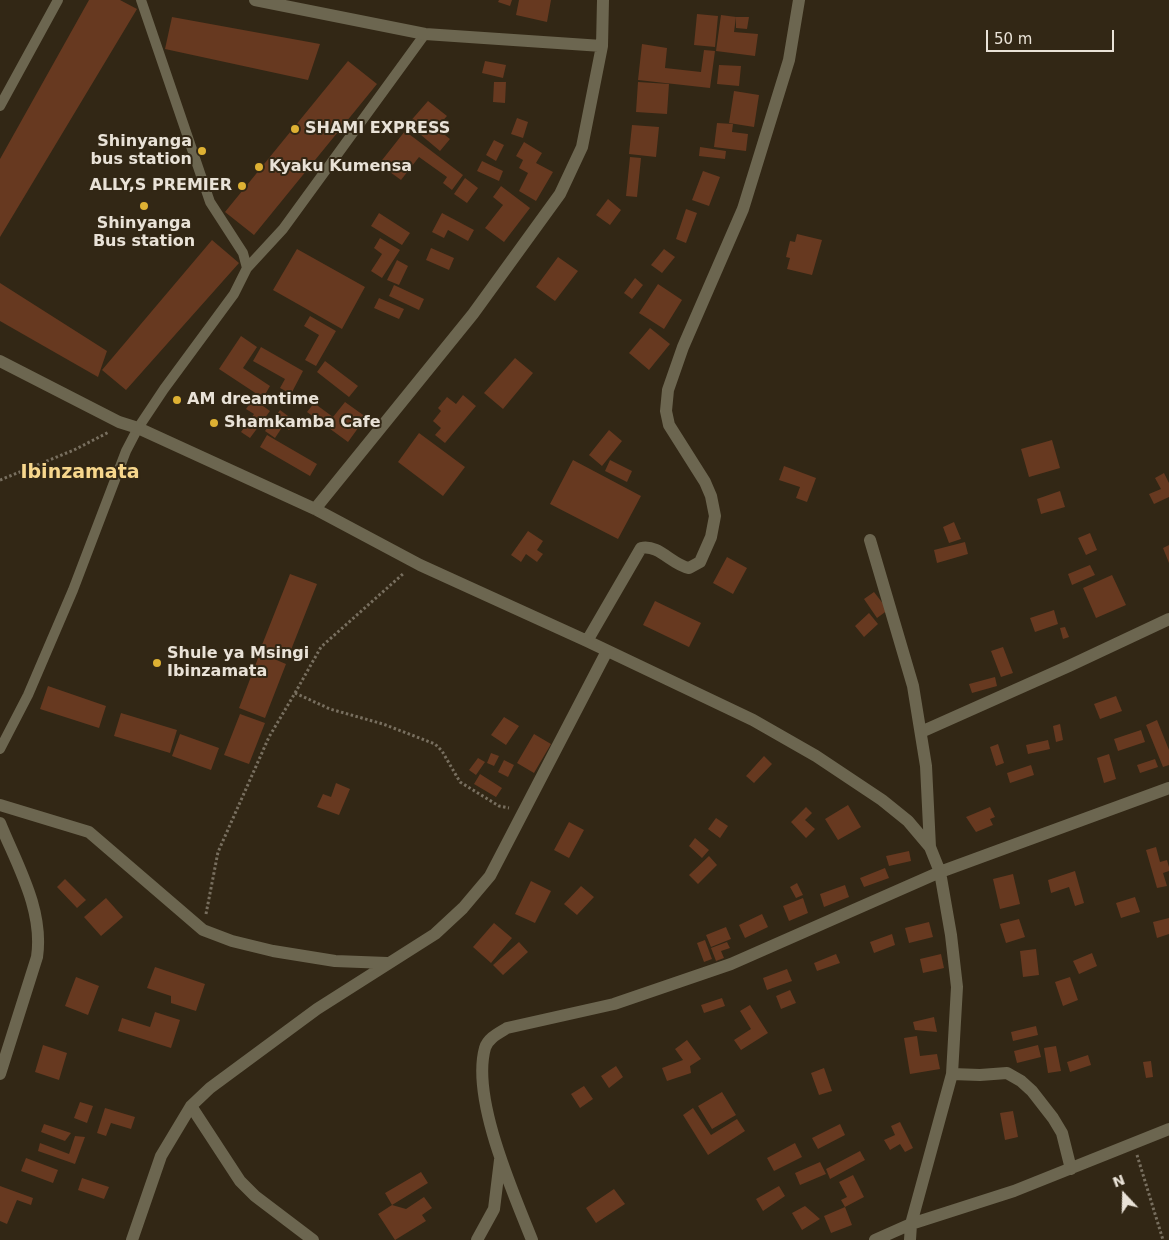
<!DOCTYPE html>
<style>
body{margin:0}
#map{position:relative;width:1169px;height:1240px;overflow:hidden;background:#322715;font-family:"DejaVu Sans",sans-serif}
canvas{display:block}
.north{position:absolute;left:1099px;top:1170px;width:50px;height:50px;-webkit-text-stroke:4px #322715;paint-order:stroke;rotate:339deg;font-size:14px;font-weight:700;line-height:20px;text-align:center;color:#e9e2d7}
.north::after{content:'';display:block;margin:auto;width:18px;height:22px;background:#e9e2d7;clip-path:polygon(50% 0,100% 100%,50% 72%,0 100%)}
.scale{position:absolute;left:986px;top:30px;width:128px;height:22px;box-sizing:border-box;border:2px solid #e9e2d7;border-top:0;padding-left:6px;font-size:15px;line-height:18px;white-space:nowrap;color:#e9e2d7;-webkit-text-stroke:4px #322715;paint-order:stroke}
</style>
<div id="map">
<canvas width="1169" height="1240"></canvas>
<div class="north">N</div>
<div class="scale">50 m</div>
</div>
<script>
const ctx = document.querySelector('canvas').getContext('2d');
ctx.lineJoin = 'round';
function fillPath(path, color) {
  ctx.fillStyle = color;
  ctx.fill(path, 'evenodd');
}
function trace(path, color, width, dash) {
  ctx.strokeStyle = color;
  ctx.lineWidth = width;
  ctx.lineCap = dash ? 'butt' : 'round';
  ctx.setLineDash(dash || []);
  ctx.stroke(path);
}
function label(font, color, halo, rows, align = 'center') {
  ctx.font = font + ' "DejaVu Sans",sans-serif';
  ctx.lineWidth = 4;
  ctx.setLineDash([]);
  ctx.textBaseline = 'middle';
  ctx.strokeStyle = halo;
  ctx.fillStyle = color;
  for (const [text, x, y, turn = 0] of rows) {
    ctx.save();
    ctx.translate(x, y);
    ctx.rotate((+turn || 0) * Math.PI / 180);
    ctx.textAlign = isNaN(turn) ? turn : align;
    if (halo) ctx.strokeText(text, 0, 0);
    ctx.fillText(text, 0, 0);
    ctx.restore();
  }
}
const building = new Path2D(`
 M89 0H120L137 9 0 237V159Z
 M499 0H512L510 6 498 2Z
 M519 0H551L547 22 516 15Z
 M697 14 718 16 715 47 694 45Z
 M721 15 736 17 734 32 758 34 755 56 716 51Z
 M172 17 320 44 308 80 165 49Z
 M736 17H749L747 29 736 28Z
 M642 44 667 48 665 68 701 72 704 50 715 51 710 88 638 80Z
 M348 61 377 84 254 235 225 212Z
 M485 61 506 65 503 78 482 73Z
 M719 65 741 66 739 86 717 84Z
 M494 82H506L505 103 493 102Z
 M638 82 669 84 667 114 636 112Z
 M734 91 759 95 754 127 729 123Z
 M428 101 447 116 436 128 450 139 440 151 408 124Z
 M517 118 528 122 523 138 511 134Z
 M717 123 733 124 732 132 748 134 746 151 714 147Z
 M632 125 659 127 656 157 629 154Z
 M405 131 463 175 452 190 443 183 447 177 419 157 401 180 379 164Z
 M494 140 504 145 496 161 486 155Z
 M524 142 542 153 536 163 553 172 536 201 519 191 528 173 519 168 523 160 516 156Z
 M700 147 726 151 725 159 699 156Z
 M630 157 641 158 637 197 626 196Z
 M482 161 503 171 499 181 477 171Z
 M703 171 720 177 709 206 692 200Z
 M465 178 478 188 467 203 454 194Z
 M501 186 530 208 504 242 485 228 503 205 493 197Z
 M608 199 621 210 610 225 596 215Z
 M686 209 697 213 686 243 676 239Z
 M379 213 410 233 402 245 371 226Z
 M442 213 474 230 468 241 448 230 444 238 432 232Z
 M797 234 822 240 812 275 787 269 790 258 786 257 790 241 795 242Z
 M380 238 400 250 382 278 371 271 382 254 374 248Z
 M212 240 239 263 126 390 102 370Z
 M431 248 454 258 449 270 426 260Z
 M297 249 365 287 342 329 273 290Z
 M664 249 675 257 662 273 651 265Z
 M558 257 578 271 555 301 536 287Z
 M397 260 408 266 399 285 387 280Z
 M635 278 643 285 632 299 624 293Z
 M0 283 107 351 98 377 0 321Z
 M658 284 682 300 664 329 639 313Z
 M394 285 424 299 419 310 389 296Z
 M379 298 404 309 399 319 374 308Z
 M310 316 336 331 316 366 305 360 319 335 304 326Z
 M650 328 670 344 649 370 629 353Z
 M241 336 257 347 243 368 270 386 263 398 219 369Z
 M261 347 303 371 291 394 280 388 285 379 253 361Z
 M515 358 533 373 503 409 484 393Z
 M325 361 358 386 349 397 317 372Z
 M463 395 476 406 445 443 435 435 441 428 433 421 441 411 438 408 447 397 456 404Z
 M253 399 270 411 250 438 241 432 254 414 246 409Z
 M345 402 366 417 348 442 307 412 314 403 333 417Z
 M280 410 296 422 289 430 283 426 275 438 265 431Z
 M609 430 622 441 602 466 589 455Z
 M419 433 465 467 443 496 398 462Z
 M267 435 317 464 310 476 260 447Z
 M1052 440 1060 468 1029 477 1021 449Z
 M573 460 641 496 618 539 550 504Z
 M610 460 632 471 627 482 605 471Z
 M784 466 816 478 807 502 796 498 800 487 779 480Z
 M1164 473 1169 483V497L1154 504 1149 494 1161 489 1155 478Z
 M1060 491 1065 507 1041 514 1037 499Z
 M954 522 961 539 949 543 943 527Z
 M528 531 543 541 537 550 543 554 537 562 526 554 521 562 511 555Z
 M1090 533 1097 550 1086 555 1078 538Z
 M965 542 968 554 937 563 934 550Z
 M1169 545V563L1163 548Z
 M727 557 747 568 733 594 713 583Z
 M1090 565 1095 575 1072 585 1068 574Z
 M290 574 317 584 287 660 260 650Z
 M1112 575 1126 605 1096 618 1083 588Z
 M874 592 888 610 877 618 864 599Z
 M655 601 701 623 689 647 643 625Z
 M1054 610 1058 624 1035 632 1030 618Z
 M869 613 878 624 864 637 855 626Z
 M1065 627 1069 637 1063 639 1060 628Z
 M1003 647 1013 673 1001 677 991 651Z
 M260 653 286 664 265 718 239 708Z
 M995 677 997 686 972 693 969 684Z
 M48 686 106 706 99 728 40 709Z
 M1116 696 1122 711 1100 719 1094 704Z
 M121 713 177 730 170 753 114 736Z
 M240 714 265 723 249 764 224 755Z
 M504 717 519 726 506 745 491 735Z
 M1157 720 1169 750V765L1163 767 1146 725Z
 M1060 724 1063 740 1056 742 1053 726Z
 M1141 730 1145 742 1118 751 1114 739Z
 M180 734 219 748 211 770 172 756Z
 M534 734 551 744 534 773 517 763Z
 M1048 740 1050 749 1028 754 1026 745Z
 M998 744 1004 763 996 766 990 747Z
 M491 753 499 756 494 766 487 763Z
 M1109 754 1116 779 1104 783 1097 758Z
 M764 756 772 764 754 783 746 776Z
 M478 758 485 762 476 775 469 770Z
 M1155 759 1158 767 1140 773 1137 765Z
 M504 760 514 765 508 777 498 772Z
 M1031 765 1034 775 1010 783 1007 773Z
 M480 774 502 788 496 797 474 784Z
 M336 783 350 789 339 815 317 807 323 794 331 797Z
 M848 805 861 827 838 840 825 819Z
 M806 807 812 813 805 820 815 829 806 838 791 822Z
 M990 807 995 817 990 819 993 825 976 832 966 817Z
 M716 818 728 826 720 838 708 829Z
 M569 822 584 830 569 858 554 850Z
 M695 838 709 850 702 858 689 846Z
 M1156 847 1160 862 1167 860 1169 867V871L1163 873 1167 886 1157 888 1146 850Z
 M909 851 911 861 889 866 886 856Z
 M709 856 717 865 698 884 689 875Z
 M885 868 889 878 864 887 860 878Z
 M1075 871 1084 903 1075 906 1069 887 1051 893 1048 880Z
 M1013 874 1020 904 1000 909 993 879Z
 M65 879 86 900 77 908 57 887Z
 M531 881 551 891 535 923 515 914Z
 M797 883 803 895 796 898 790 887Z
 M845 885 849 897 824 907 820 894Z
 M581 886 594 897 577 915 564 904Z
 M1135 897 1140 912 1121 918 1116 903Z
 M106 898 123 917 101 936 84 917Z
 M803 898 808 913 789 921 783 906Z
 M762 914 768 927 745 938 739 925Z
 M1169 918V934L1157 938 1153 922Z
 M1019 919 1025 937 1006 943 1000 924Z
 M929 922 933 937 909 943 905 928Z
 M494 923 512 938 491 963 473 947Z
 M726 927 731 939 711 947 706 935Z
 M892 934 895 945 874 953 870 942Z
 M705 940 712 959 704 962 697 943Z
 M519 942 528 952 503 975 493 965Z
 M727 942 730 948 721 951 724 958 716 961 711 948Z
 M1036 949 1039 975 1023 977 1020 951Z
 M1092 953 1097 966 1079 974 1073 961Z
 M836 954 840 963 817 971 814 963Z
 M941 954 944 968 923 973 920 959Z
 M155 967 205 984 196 1011 171 1003V996L147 988Z
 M787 969 792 981 767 990 763 978Z
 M76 977 99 986 88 1015 65 1006Z
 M1070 977 1078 1000 1063 1006 1055 982Z
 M790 990 796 1003 781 1009 776 996Z
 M722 998 725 1006 704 1013 701 1005Z
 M750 1005 768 1033 741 1050 734 1040 751 1029 740 1011Z
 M155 1012 180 1020 171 1048 118 1031 122 1018 150 1027Z
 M934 1017 937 1032 915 1030 913 1022Z
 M1036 1026 1038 1035 1013 1041 1011 1032Z
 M917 1036 920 1056 937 1054 940 1069 910 1074 904 1038Z
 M687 1040 701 1059 690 1066 691 1073 667 1081 662 1068 683 1060 675 1049Z
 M43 1045 67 1053 59 1080 35 1072Z
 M1038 1045 1041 1057 1017 1063 1014 1051Z
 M1056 1046 1061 1071 1048 1073 1044 1048Z
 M1088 1055 1091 1065 1070 1072 1067 1062Z
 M1151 1061 1153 1077 1146 1078 1143 1062Z
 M616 1066 623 1077 609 1088 601 1076Z
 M824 1068 832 1091 819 1095 811 1073Z
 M584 1086 593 1099 580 1108 571 1094Z
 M722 1092 736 1115 712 1129 698 1106Z
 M80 1102 93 1106 87 1123 74 1118Z
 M105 1108 135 1117 131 1129 111 1123 106 1136 97 1133Z
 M693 1108 711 1135 737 1119 745 1131 708 1155 683 1115Z
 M1013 1111 1018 1137 1005 1140 1000 1113Z
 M900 1122 913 1148 905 1152 900 1144 890 1150 884 1140 895 1135 891 1126Z
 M44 1124 71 1133 65 1141 41 1132Z
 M840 1124 845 1135 818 1149 812 1138Z
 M75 1136 85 1137 75 1164 38 1151 40 1143 69 1154Z
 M795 1143 802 1157 774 1171 767 1158Z
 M860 1151 865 1160 830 1179 826 1169Z
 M26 1158 58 1170 53 1183 21 1171Z
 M820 1162 826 1174 800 1185 795 1173Z
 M421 1172 428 1183 392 1205 385 1193Z
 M853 1175 864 1197 845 1207 841 1200 847 1197 839 1182Z
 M82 1178 109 1187 104 1199 78 1190Z
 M0 1186 33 1198 31 1205 17 1200 7 1224 0 1221Z
 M779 1186 785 1196 763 1211 756 1199Z
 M614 1189 625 1204 596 1223 586 1208Z
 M424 1197 432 1208 422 1215 426 1221 395 1240 378 1214 392 1205 406 1209Z
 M805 1206 820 1219 802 1230 792 1213Z
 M845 1207 852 1225 831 1233 824 1216Z`);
const path = new Path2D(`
 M0 480 74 450 109 432
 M295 693 321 647 404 573
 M206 914 218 852 269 737 295 693 330 709 383 724 435 744 442 751 460 782 499 806 509 808
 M1137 1155 1163 1240`);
const service = new Path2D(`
 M0 106 58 0
 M247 268 283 229 425 34
 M0 749 28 695 73 590 126 451 138 428 164 389 234 294 247 268 243 253 210 202 141 0`);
const minor = new Path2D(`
 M255 0 425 34 602 46
 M0 361 119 422 138 428 315 509 420 565 587 641 753 720 816 756 882 800 908 821 930 847 940 872 951 935 957 987 952 1074 911 1224 910 1240
 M315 509 473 314 560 194 582 147 602 46 603 0
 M870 540 913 686 926 766 930 847
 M587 641 641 548C659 544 672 565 689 568L700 562 711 537 715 516 711 496 705 482 669 425 666 411 668 390 683 347 743 209 789 60 799 0
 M921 732 1069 666 1169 619
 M0 805 89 832 203 930 232 941 273 951 335 961 387 963
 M0 823C17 865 44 910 37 957L0 1074
 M952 1074 980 1075 1007 1073 1021 1081 1032 1091 1053 1118 1062 1133 1071 1169
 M191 1106 240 1181 255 1196 313 1240
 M132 1240 161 1156 191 1106 210 1088 317 1009 435 934 463 908 490 876 607 651
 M477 1240 494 1209 500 1160
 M532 1240C513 1192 471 1098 485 1048 488 1038 499 1033 507 1028L614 1004 731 964 940 872 1169 788
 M875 1240 911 1224 1014 1191 1169 1129`);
const markers = [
 [295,129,5,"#deb133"],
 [202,151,5,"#deb133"],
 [259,167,5,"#deb133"],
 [242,186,5,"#deb133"],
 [144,206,5,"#deb133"],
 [177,400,5,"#deb133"],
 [214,423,5,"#deb133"],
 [157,663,5,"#deb133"]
];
const poiNames = [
 ["SHAMI EXPRESS",305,129],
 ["Shinyanga",192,142,"right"],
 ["bus station",192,160,"right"],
 ["Kyaku Kumensa",269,167],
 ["ALLY,S PREMIER",232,186,"right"],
 ["Shinyanga",144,224,"center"],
 ["Bus station",144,242,"center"],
 ["AM dreamtime",187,400],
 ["Shamkamba Cafe",224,423],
 ["Shule ya Msingi",167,654],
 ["Ibinzamata",167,672]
];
const quarterNames = [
 ["Ibinzamata",80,473]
];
fillPath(building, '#673920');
trace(path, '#786f5f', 3, [2.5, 2.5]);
trace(service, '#6c6650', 10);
trace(minor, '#6c6650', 12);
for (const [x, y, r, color] of markers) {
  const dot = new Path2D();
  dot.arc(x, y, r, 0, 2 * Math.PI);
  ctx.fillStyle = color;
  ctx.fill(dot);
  trace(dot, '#322715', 2);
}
label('bold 16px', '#e9e2d7', '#322715', poiNames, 'left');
label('bold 19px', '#f7d78d', '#322715', quarterNames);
</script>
